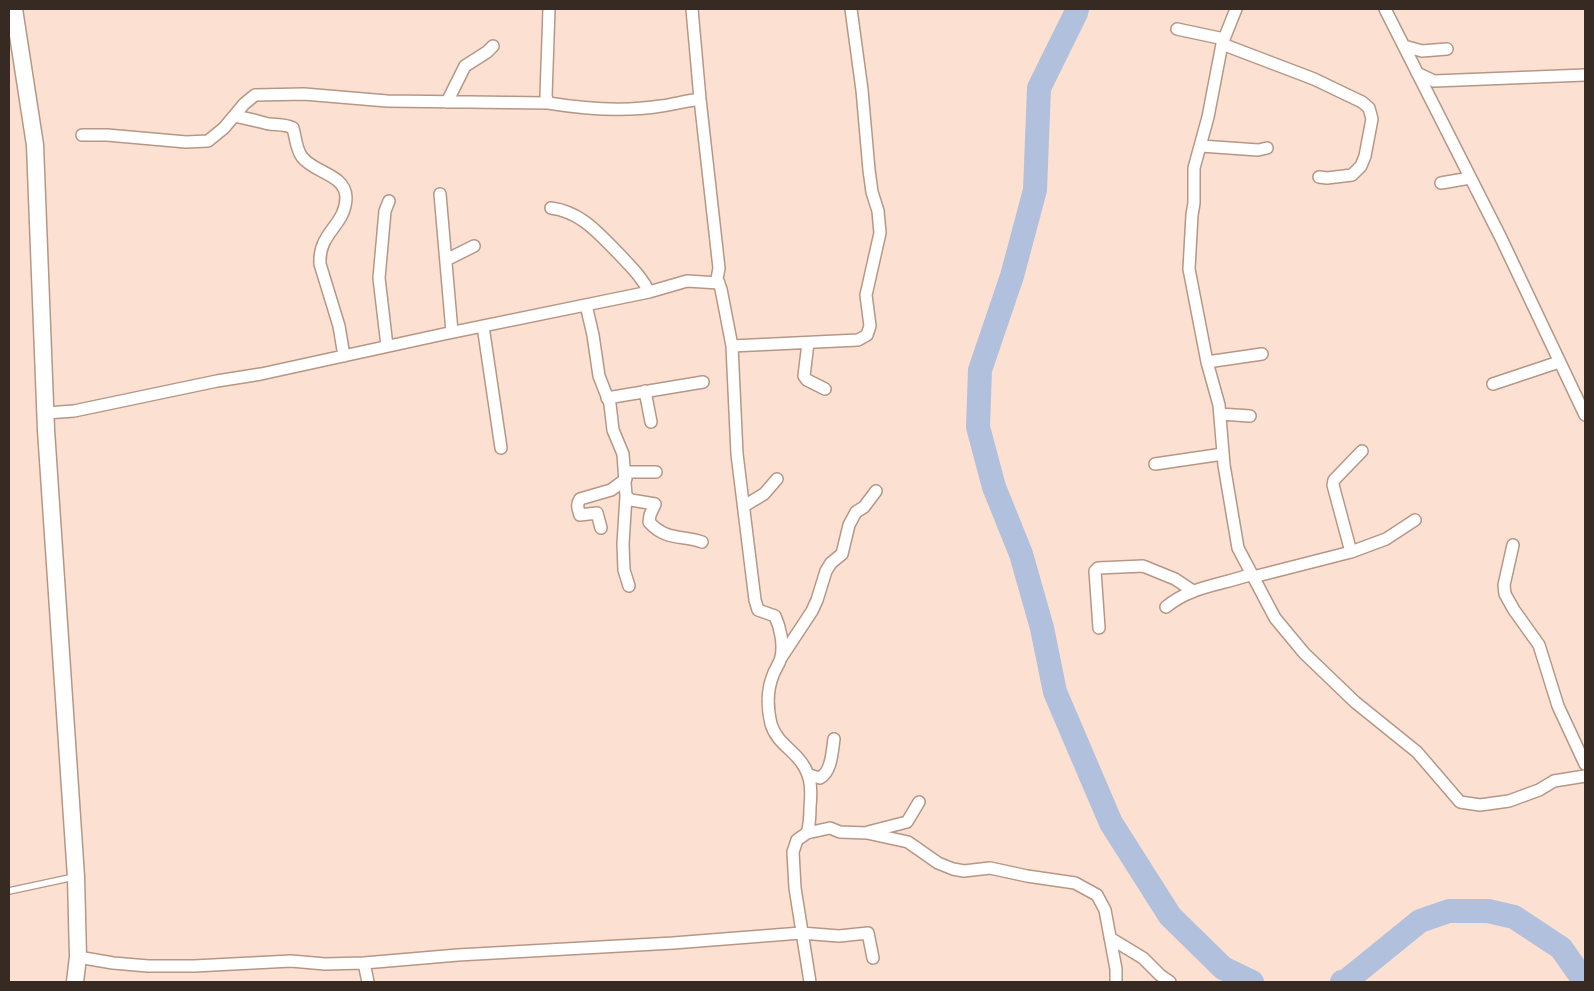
<!DOCTYPE html>
<style>
body{margin:0}
#map{position:relative;width:1594px;height:991px;overflow:hidden;background:#fce0d2;font-family:"Crimson Pro",serif}
canvas{display:block}
.frame{position:absolute;inset:0;border:10px solid #372a23;pointer-events:none}
</style>
<div id="map">
<canvas width="1594" height="991"></canvas>
<div class="frame"></div>
</div>
<script>
const ctx = document.querySelector('canvas').getContext('2d');
ctx.lineJoin = 'round';
function trace(path, color, width, dash) {
  ctx.strokeStyle = color;
  ctx.lineWidth = width;
  ctx.lineCap = dash ? 'butt' : 'round';
  ctx.setLineDash(dash || []);
  ctx.stroke(path);
}
const river = new Path2D(`
 M1077 9 1076 13 1039 88 1035 190 1012 276 980 370 978 427 994 487 1021 554 1042 628 1055 692 1111 823 1170 916 1223 968 1252 982
 M1342 982 1346 981 1420 921 1449 911H1488L1514 917 1561 948 1585 982`);
const lane = new Path2D(`
 M9 891 74 877`);
const street = new Path2D(`
 M549 9 546 96 548 103C585 109 624 112 661 106 674 104 686 101 700 99
 M692 9 700 99 719 268 717 279 721 289 732 346 737 454 755 600 758 610 775 616C780 627 784 644 781 657 780 663 775 669 773 675 767 690 767 707 771 724 776 740 787 746 797 757 811 772 812 787 810 807 810 816 810 824 807 833
 M1236 9 1222 44 1208 117 1194 168V203L1192 215 1189 269 1207 362 1219 405 1224 465 1238 548 1275 618 1304 653 1355 702 1417 752 1460 802 1480 805 1509 801 1539 790 1554 781 1585 776
 M1385 9 1501 238 1585 415
 M1177 29 1224 39
 M1222 44 1314 79 1362 102 1369 108 1372 119 1365 156 1361 166 1352 175 1327 178 1319 177
 M1404 46 1422 51 1447 49
 M1417 73 1434 81 1585 75
 M447 102 465 66 487 52 493 46
 M234 116C246 118 257 121 269 124 278 125 285 124 293 128 296 139 296 149 302 157 314 173 345 174 346 197 346 226 318 232 320 264L339 326 344 356
 M82 135H107L186 142 208 141 224 128 244 104 255 95 304 94 387 101 548 103
 M1201 146 1258 150 1267 148
 M1441 183 1470 178
 M440 194 452 332
 M551 208C582 212 599 234 620 255 631 267 642 277 649 292
 M446 260 474 246
 M586 305 593 335 599 376 610 404 613 430 623 454 626 496 623 544 624 570 629 586
 M483 326 501 448
 M808 343 804 376 807 380 825 389
 M387 346 379 278 385 211 389 201
 M732 346 858 340 867 335 870 326 866 295 880 233 878 211 872 192 869 170 862 90 851 9
 M1207 362 1262 354
 M1493 384 1559 362
 M645 391 651 422
 M607 398 703 382
 M46 413 74 411 217 381 261 374 444 334 649 292 687 281 719 283
 M1220 414 1250 416
 M1155 464 1223 454
 M625 472H656
 M626 496 631 500 655 504 650 515 649 522C666 541 682 535 702 542
 M744 506 764 494 777 479
 M601 528 597 513 580 515C578 509 576 505 580 499L611 490 626 479
 M1513 545 1504 585 1505 594 1514 610 1539 645 1558 706 1585 764
 M1351 552 1333 485 1334 480 1362 451
 M1253 577 1351 552 1386 539 1415 520
 M1166 607C1191 586 1222 585 1252 574
 M1099 628 1095 571 1098 568 1143 566 1175 579 1193 591
 M781 658 812 611 817 600 826 571 831 563 842 554 849 525 856 512 864 507 876 491
 M809 775 820 778C832 771 832 751 834 739
 M868 832 907 822 919 802
 M1110 938 1143 958 1160 975 1170 982
 M78 957 113 963 148 966H194L291 961 325 964 364 963 458 955 673 943 801 933 839 936 868 933 873 958
 M364 963 368 982
 M810 982 795 888 793 852 797 840 807 833 830 828 840 832 867 833 908 842 938 863 953 869 964 871 990 868 1027 876 1075 883 1097 895 1105 910 1116 969V982`);
const secondary = new Path2D(`
 M14 9 35 145 46 430 76 877 78 957 75 982`);
trace(river, '#b1c0dc', 24);
trace(lane, '#b69786', 8);
trace(street, '#b69786', 14);
trace(secondary, '#b69786', 19);
trace(lane, '#fff', 5.5);
trace(street, '#fff', 11);
trace(secondary, '#fff', 16);
</script>
